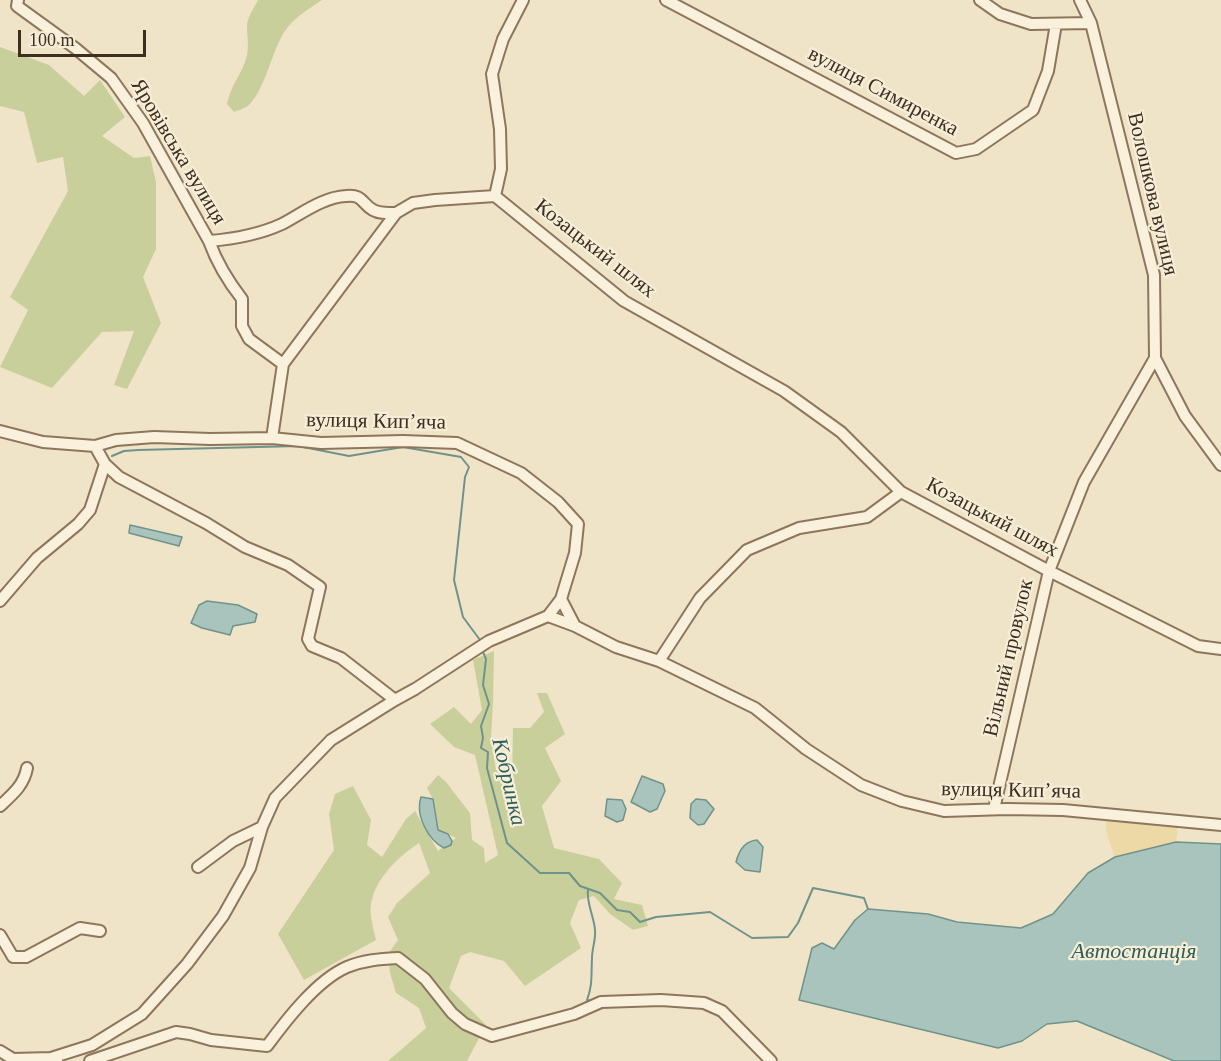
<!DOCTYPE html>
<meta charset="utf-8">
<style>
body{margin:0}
#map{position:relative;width:1221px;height:1061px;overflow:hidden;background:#f0e4c8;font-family:Georgia,serif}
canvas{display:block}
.scale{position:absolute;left:18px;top:30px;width:128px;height:27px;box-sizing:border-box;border:3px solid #3d2e20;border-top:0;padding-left:8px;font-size:18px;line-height:21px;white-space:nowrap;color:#3d2e20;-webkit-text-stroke:4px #f7eed8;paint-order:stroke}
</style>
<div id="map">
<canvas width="1221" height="1061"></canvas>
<div class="scale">100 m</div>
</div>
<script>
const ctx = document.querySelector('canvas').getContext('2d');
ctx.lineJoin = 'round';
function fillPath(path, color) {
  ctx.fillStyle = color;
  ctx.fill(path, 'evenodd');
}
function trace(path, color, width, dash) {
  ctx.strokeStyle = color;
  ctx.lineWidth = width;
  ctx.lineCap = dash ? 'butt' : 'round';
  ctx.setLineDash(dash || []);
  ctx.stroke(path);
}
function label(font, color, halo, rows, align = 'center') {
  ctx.font = font + ' Georgia,serif';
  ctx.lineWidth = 4.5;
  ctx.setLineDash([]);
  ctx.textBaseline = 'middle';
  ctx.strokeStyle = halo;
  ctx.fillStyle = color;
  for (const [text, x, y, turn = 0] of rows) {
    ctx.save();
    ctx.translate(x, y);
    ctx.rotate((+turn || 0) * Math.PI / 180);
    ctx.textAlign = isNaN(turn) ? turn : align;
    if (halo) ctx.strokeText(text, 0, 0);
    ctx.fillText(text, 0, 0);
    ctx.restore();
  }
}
const green = new Path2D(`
 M258 0H322C309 9 294 17 285 31 272 50 266 87 250 104 246 108 239 110 234 112L227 104C230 86 243 73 247 55 249 45 247 36 247 27 247 17 254 8 258 0Z
 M0 47 49 65 84 96 100 80 125 117 102 136 134 158 150 156 156 182V249L143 277 161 323 127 389 114 385 134 331 102 332 52 388 0 367 28 310 10 297 68 191 63 157 37 163 24 112 0 106Z
 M494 651 493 703 491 738 496 770 512 778 513 728H530L544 712 537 693H547L565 734 545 748 561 781 542 806 554 848 599 859 622 883 614 899 642 905 648 926 633 930 610 914 594 896 579 900 570 923 581 948 525 986 504 961 470 952 461 956 449 988 486 1025 467 1061H388L426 1028 419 1008 396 993 390 973 388 954 398 940 388 917 397 903 430 873 419 843C396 858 367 886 371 916 372 924 374 932 376 940L304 980 278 934 334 850 329 814 335 794 353 786 371 820 367 845 382 857 406 819 415 811 438 851 456 838 438 830 433 799 427 788 438 775 446 782 470 813 472 840 484 848 485 863 498 855 475 755 454 747 430 724 454 707 471 724 482 710 473 660Z`);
const sand = new Path2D(`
 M1105 814 1179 820 1176 842 1115 857 1107 835Z`);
const water = new Path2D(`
 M130 525 182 537 179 546 129 533Z
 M207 601 238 605 257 614 255 622 233 626 230 635 202 628 191 623 199 605Z
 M642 776 663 784 665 791 657 809 650 812 631 802Z
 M421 797 433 799 438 830 448 834 452 841 451 845 444 848C428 840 415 815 421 797Z
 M607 799 622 800 626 809 623 820 617 822 605 816Z
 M696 799 706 800 714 809 704 824 698 825 690 818 691 804Z
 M757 840 763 847 760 872 745 870 736 862C739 850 745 841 757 840Z
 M1176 842 1221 844V1061H1174L1077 1021 1047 1024 1022 1041 998 1048 799 1000 812 948 822 943 834 949 855 920 868 909 928 914 957 922 1021 928 1053 914 1088 873 1115 857Z`);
const stream = new Path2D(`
 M112 456 124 451 138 450 298 446 349 456 403 447 461 457 469 467 465 477 454 580 463 617 480 640
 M483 652 486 659 483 685 489 704 481 726 483 738 481 748 488 752 487 768 507 843 540 873H569L580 886 600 893 617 910 630 912 640 922 656 917 710 912 752 938 788 937 798 923 813 888 864 898 868 909
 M588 889C586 903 594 916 595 930 596 940 592 948 592 958 591 974 593 984 587 1000L591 1001`);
const street = new Path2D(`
 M18 0 17 6 75 48 111 78 143 123 209 241C234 239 258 235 282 224 301 214 323 197 346 196 363 194 362 204 373 210 380 214 388 213 396 213
 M666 0 956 153 976 149 1033 110 1048 71 1056 24
 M980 0 1000 14 1031 24 1091 23
 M1080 0 1091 23 1154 275 1155 358 1185 416 1221 465
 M495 196 501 169 500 129 492 74 503 39 523 0
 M209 241C217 263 227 280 242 299V326L249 339 283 364
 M0 431 43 442 95 446 116 440 154 437 210 439 272 438 283 364 396 213 413 203 435 200 495 196 624 301 784 391 841 432 901 492 1049 571 1198 646 1221 649
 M272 438 321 443 403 441 457 443 521 473 558 502 578 524 575 553 561 599 575 626 616 647 659 661 755 708 806 749 861 785 902 801 944 811 1007 809 1063 810 1221 825
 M95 446 105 464 119 477 206 523 245 547 288 565 320 587 308 639 312 646 341 658 395 700 415 689 489 641 548 616 561 599
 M0 601 37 558 78 524 90 510 105 464
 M548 616 575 626
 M659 661 700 598 747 550 799 528 867 517 901 492
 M0 806C13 794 24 785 27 768
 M994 809 1049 571 1084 482 1155 358
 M198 867 233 841 262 827 275 798 331 740 395 700
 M0 935 13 957H26L80 928 100 931
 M0 1051 13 1059 12 1061
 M51 1058 92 1045 142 1014 187 964 223 916 250 868 262 827
 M13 1059 51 1058 57 1060
 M90 1061 176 1032 190 1034 211 1040 267 1046C287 1019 317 980 347 967 364 960 380 959 398 958L425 979 452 1013 465 1024 492 1036 574 1014 601 1002 661 1000 704 1003 722 1011 771 1061`);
const streetNames = [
 ["вулиця Симиренка",883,92,28],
 ["Яровівська вулиця",178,152,59],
 ["Волошкова вулиця",1152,194,77],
 ["Козацький шлях",595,249,38],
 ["вулиця Кипʼяча",376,422,1],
 ["Козацький шлях",992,518,28],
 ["Вільний провулок",1009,658,-77],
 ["вулиця Кипʼяча",1011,791,1]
];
const waterNames = [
 ["Кобринка",508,782,77],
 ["Автостанція",1134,952]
];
fillPath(green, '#c9cf9b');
fillPath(sand, '#ecd9a5');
fillPath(water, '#a9c4bc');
trace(water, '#6f938a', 1.5);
trace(stream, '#6f938a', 2);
trace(street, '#8d765c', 14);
trace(street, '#faf1dc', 10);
label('21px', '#3d2e20', '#f7eed8', streetNames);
label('italic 22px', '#2f5d5a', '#f7eed8', waterNames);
</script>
